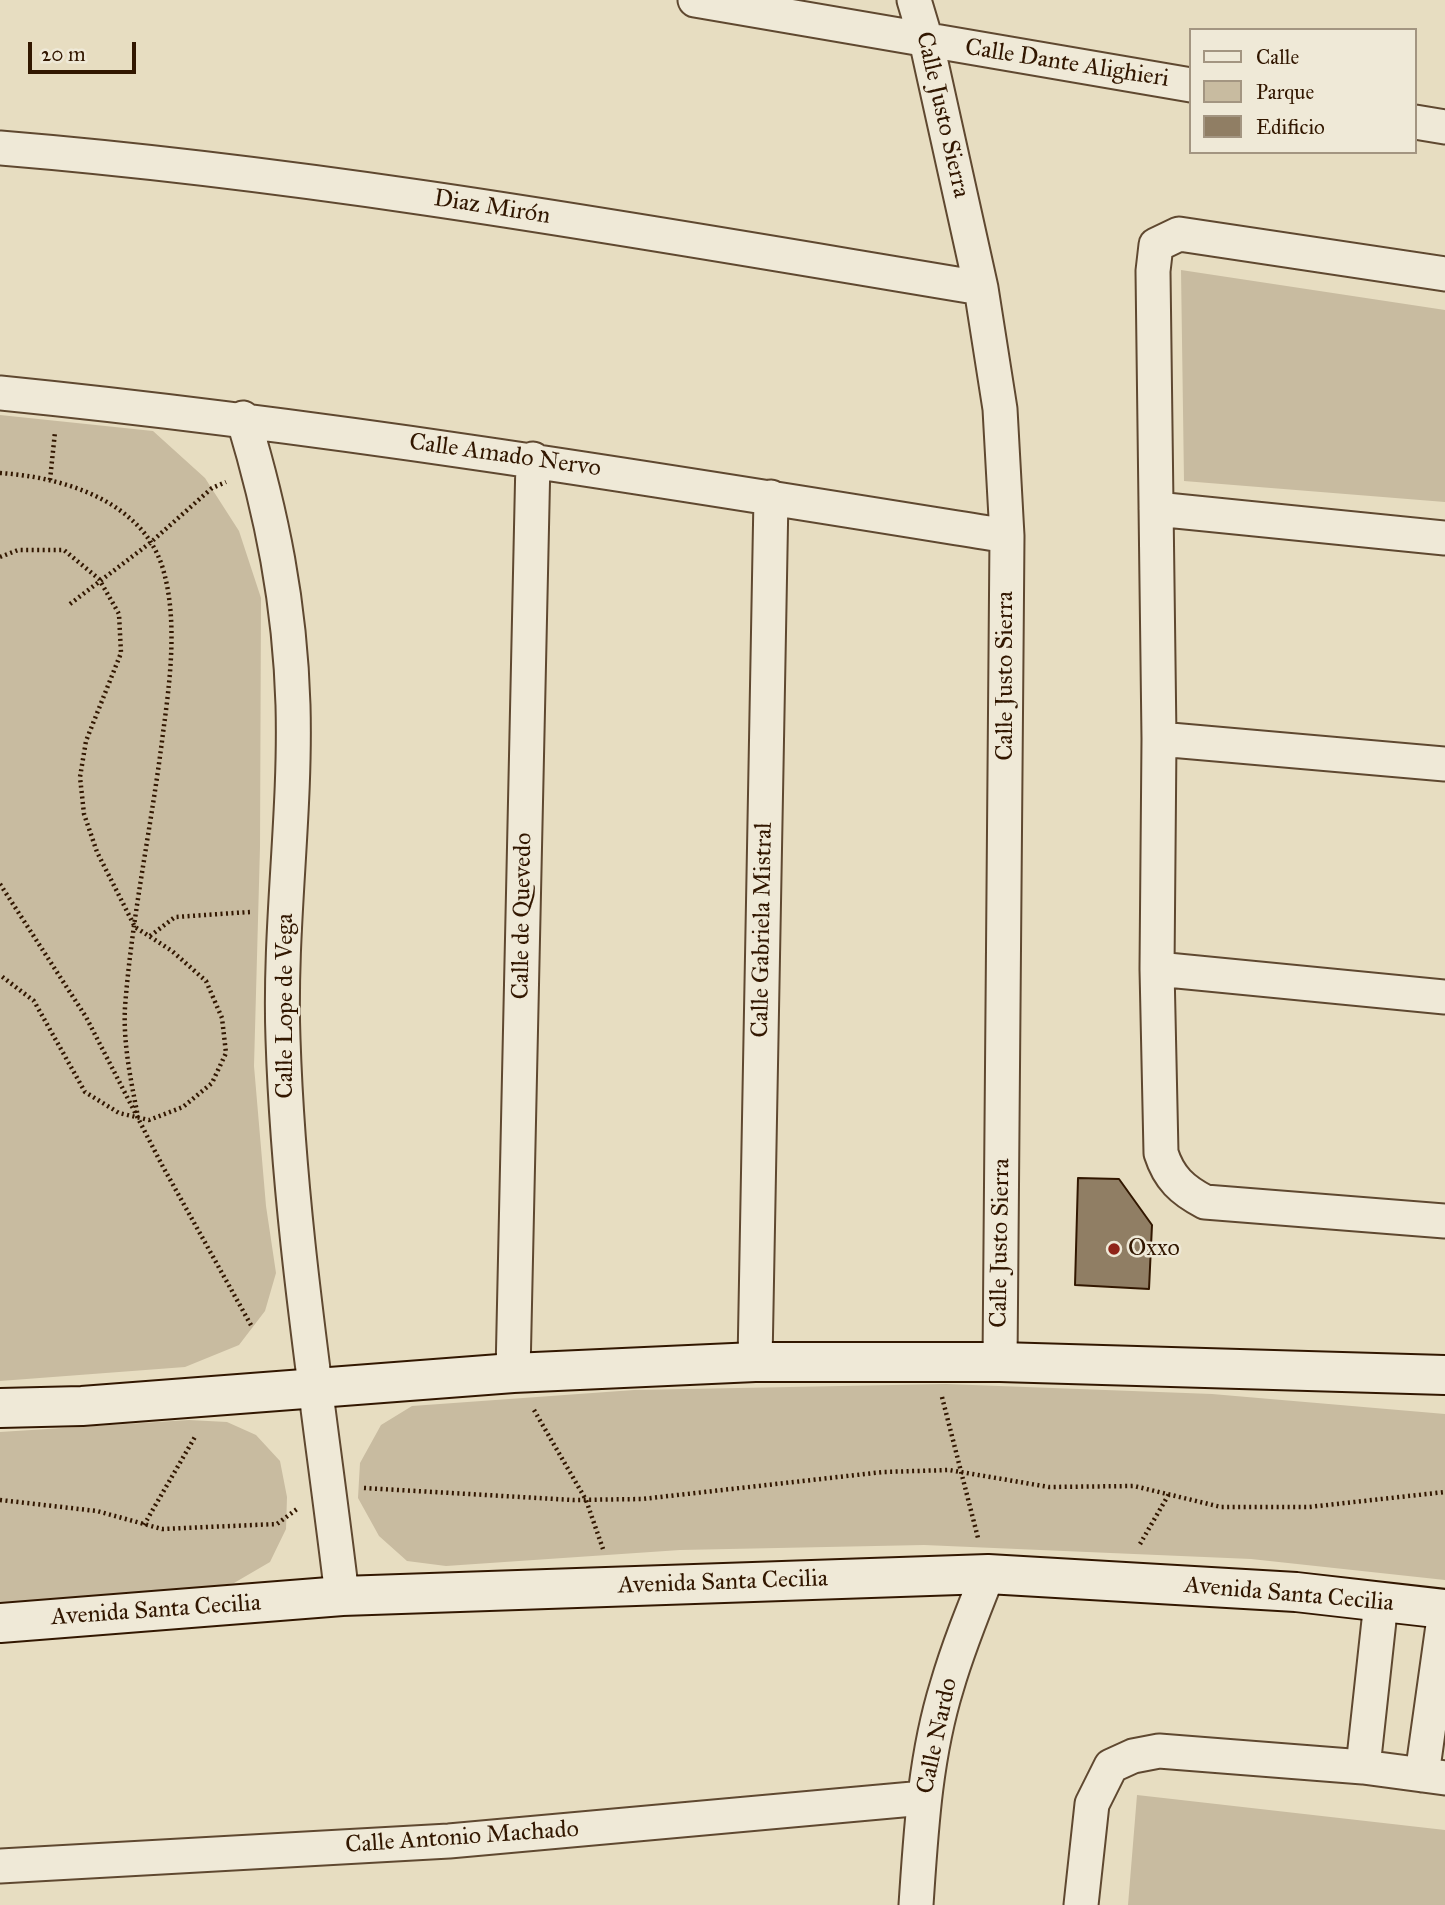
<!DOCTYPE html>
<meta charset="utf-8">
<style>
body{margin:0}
#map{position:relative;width:1445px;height:1905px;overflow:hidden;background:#e7ddc1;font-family:"IM FELL Great Primer",serif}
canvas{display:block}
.legend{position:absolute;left:1189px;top:28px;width:228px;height:126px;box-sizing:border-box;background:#efe9d7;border:2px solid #a39581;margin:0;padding:9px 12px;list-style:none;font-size:21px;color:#321700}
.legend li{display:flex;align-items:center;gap:14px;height:35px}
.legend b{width:35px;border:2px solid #a39581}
.scale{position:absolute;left:28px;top:42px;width:108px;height:32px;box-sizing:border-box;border:4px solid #321700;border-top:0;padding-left:9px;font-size:21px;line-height:24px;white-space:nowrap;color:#321700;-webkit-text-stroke:5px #efe9d7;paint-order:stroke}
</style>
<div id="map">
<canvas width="1445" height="1905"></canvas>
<ul class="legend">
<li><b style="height:9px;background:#efe9d7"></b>Calle</li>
<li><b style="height:19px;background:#c8bba0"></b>Parque</li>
<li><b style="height:19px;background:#907e64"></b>Edificio</li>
</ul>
<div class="scale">20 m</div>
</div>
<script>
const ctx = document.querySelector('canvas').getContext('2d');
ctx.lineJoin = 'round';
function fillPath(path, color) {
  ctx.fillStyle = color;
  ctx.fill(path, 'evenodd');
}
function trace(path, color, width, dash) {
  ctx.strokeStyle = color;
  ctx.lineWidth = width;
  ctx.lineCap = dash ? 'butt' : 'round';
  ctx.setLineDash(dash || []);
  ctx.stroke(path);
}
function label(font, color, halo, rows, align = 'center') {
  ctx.font = font + ' "IM FELL Great Primer",serif';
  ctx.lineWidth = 5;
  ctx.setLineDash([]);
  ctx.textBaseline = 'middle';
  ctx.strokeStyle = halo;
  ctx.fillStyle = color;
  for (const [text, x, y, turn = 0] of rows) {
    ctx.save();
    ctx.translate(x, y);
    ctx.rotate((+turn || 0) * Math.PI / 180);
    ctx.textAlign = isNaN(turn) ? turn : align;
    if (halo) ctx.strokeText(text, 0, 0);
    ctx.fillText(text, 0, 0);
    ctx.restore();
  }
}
const green = new Path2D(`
 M1181 270 1445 310V502L1184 481Z
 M0 415 153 431 205 478 239 531 261 598 260 847 254 1066 266 1206 276 1273 265 1311 239 1345 185 1367 0 1381Z
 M946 1384 1212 1394 1445 1414V1580L1251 1559 924 1545 680 1550 446 1566 407 1561 379 1536 358 1498 360 1463 381 1425 412 1406 634 1390Z
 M189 1420 227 1422 256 1435 280 1461 287 1497 286 1529 270 1562 234 1583 190 1591 0 1604V1432Z
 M1137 1795 1445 1830V1905H1128Z`);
const building = new Path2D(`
 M1078 1178 1119 1179 1152 1225 1149 1289 1075 1285Z`);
const path = new Path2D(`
 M0 473C63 477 143 501 163 569 178 620 170 681 163 733 152 824 132 915 125 1007 123 1044 131 1081 138 1117
 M50 480 55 432
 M0 557 18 550H64L99 579 119 614 121 653 86 741 80 777 84 814 97 852 135 927 172 951 206 981 222 1018 226 1053 212 1083 183 1107 149 1120 119 1113 85 1092 34 1001 0 975
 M70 604 150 543 212 488 226 482
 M0 884 86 1017 162 1165 252 1327
 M150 936 175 917 250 912
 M942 1397 978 1538
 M534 1410 586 1500 603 1549
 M364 1488 573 1500 642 1499 883 1472 949 1470 1049 1487 1134 1486 1221 1507H1309L1445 1492
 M0 1500 97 1511 162 1529 277 1524 297 1509
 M144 1525 196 1435
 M1140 1544 1169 1494`);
const street = new Path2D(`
 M695 0 1191 85
 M914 0 926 40 981 288 1000 409 1007 536 1000 1362
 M1415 122 1445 127
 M0 148C329 175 655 234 981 288
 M1445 274 1179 234 1156 245 1153 271 1159 739 1157 969 1161 1153C1169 1178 1182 1190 1205 1202L1445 1221
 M0 393C338 427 672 482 1007 536
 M243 418C272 514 290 604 293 705 296 816 279 928 283 1039 289 1226 320 1411 342 1596
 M1156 509 1445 538
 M1159 739 1445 764
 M1157 969 1445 997
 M755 1362 771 497
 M513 1373 533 459
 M1363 1767 1381 1602
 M1422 1775 1445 1611
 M0 1866 449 1841 924 1798
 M916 1905C921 1831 925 1757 947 1686 958 1648 973 1611 988 1574
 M1081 1905 1092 1804 1111 1766 1133 1756 1159 1751 1363 1767 1445 1778`);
const secondary = new Path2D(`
 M0 1408 82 1406 513 1373 755 1362H1000L1445 1375
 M0 1623 342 1596 988 1574 1296 1592 1445 1609`);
const markers = [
 [1114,1249,7,"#8f2418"]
];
const streetNames = [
 ["Calle Dante Alighieri",1067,64,9],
 ["Calle Justo Sierra",942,115,77],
 ["Diaz Mirón",492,208,9],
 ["Calle Amado Nervo",505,456,8],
 ["Calle Justo Sierra",1006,676,-90],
 ["Calle de Quevedo",523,916,-89],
 ["Calle Gabriela Mistral",763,930,-89],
 ["Calle Lope de Vega",286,1006,-90],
 ["Calle Justo Sierra",1001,1243,-89],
 ["Avenida Santa Cecilia",723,1583,-2],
 ["Avenida Santa Cecilia",1289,1595,5],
 ["Avenida Santa Cecilia",156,1611,-4],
 ["Calle Nardo",938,1736,-78],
 ["Calle Antonio Machado",462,1838,-4]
];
const poiNames = [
 ["Oxxo",1128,1249]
];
fillPath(green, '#c8bba0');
fillPath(building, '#907e64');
trace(building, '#321700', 2);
trace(street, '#5f4830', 37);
trace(secondary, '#321700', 42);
trace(path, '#321700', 4.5, [2, 3.5]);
trace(street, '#efe9d7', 33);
trace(secondary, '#efe9d7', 38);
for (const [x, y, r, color] of markers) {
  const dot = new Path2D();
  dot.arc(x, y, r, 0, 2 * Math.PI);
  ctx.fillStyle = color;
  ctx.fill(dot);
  trace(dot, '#efe9d7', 2.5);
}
label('24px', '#321700', '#efe9d7', streetNames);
label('24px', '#321700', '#efe9d7', poiNames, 'left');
</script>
